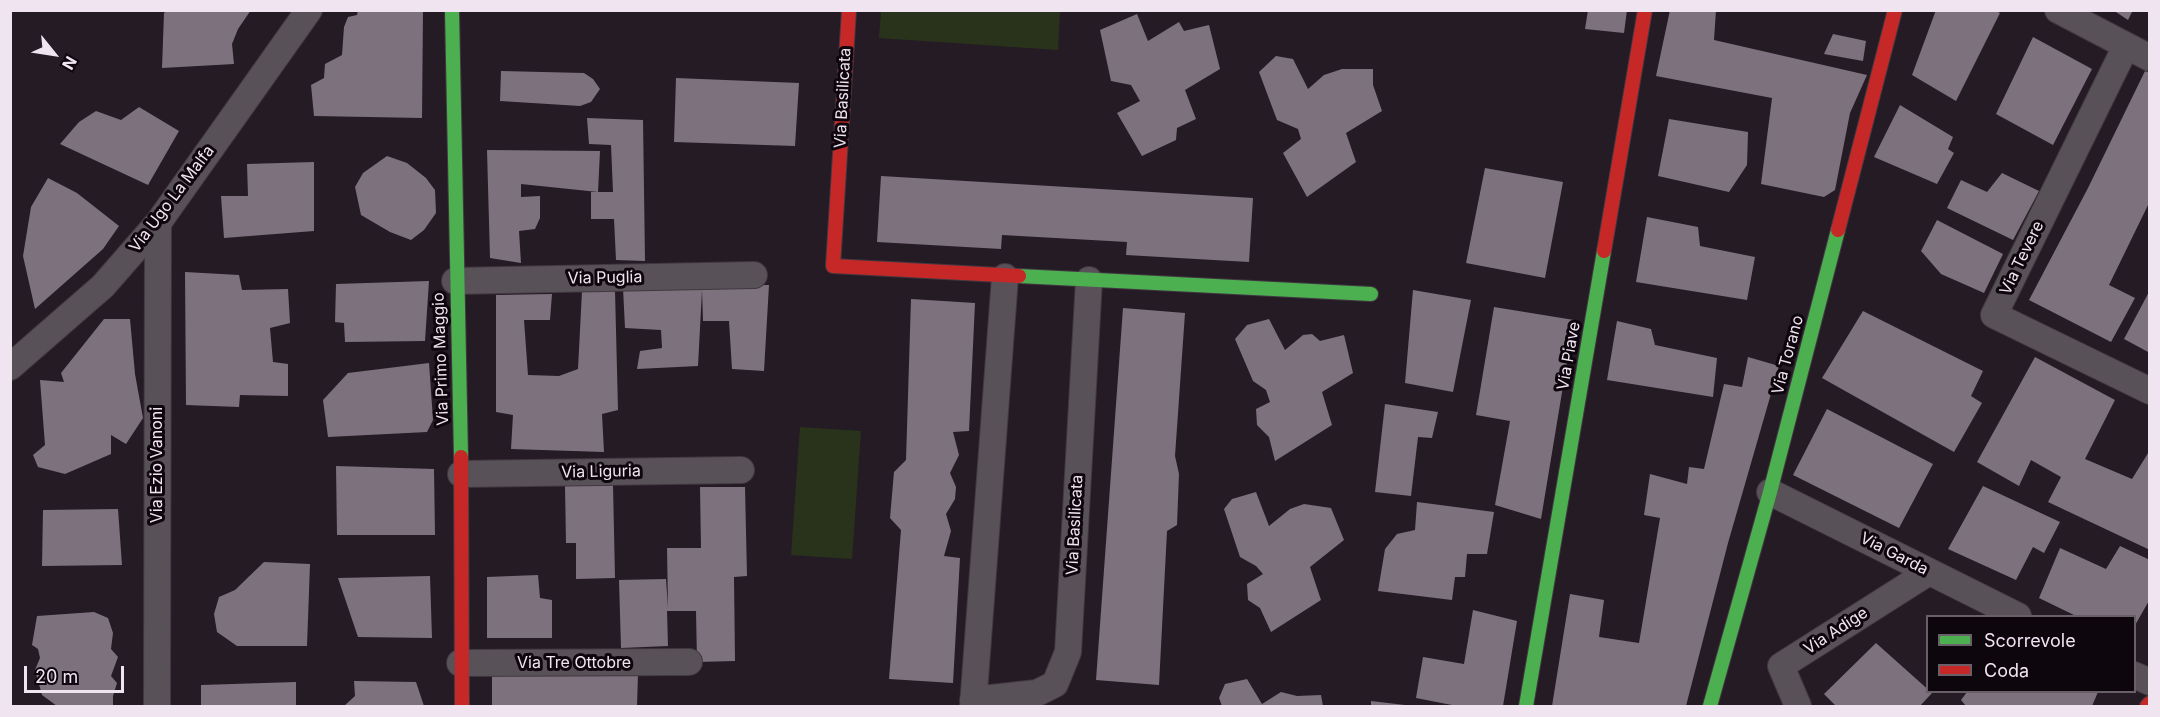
<!DOCTYPE html>
<style>
body{margin:0}
#map{position:relative;width:2160px;height:717px;overflow:hidden;background:#251b25;font-family:Inter,sans-serif}
canvas{display:block}
.frame{position:absolute;inset:0;border:12px solid #f1e4f1;pointer-events:none}
.legend{position:absolute;left:1926px;top:615px;width:210px;height:78px;box-sizing:border-box;background:#0d060d;border:2px solid #685f68;margin:0;padding:8px 10px;list-style:none;font-size:18px;color:#f1e4f1}
.legend li{display:flex;align-items:center;gap:12px;height:30px}
.legend b{width:30px;border:2px solid #685f68}
.north{position:absolute;left:24px;top:24px;width:60px;height:60px;-webkit-text-stroke:4px #0d060d;paint-order:stroke;rotate:120deg;font-size:16px;font-weight:700;line-height:24px;text-align:center;color:#f1e4f1}
.north::after{content:'';display:block;margin:auto;width:21px;height:27px;background:#f1e4f1;clip-path:polygon(50% 0,100% 100%,50% 72%,0 100%)}
.scale{position:absolute;left:24px;top:666px;width:100px;height:27px;box-sizing:border-box;border:3px solid #f1e4f1;border-top:0;padding-left:8px;font-size:18px;line-height:21px;white-space:nowrap;color:#f1e4f1;-webkit-text-stroke:4px #0d060d;paint-order:stroke}
</style>
<div id="map">
<canvas width="2160" height="717"></canvas>
<div class="frame"></div>
<ul class="legend">
<li><b style="height:8px;background:#4caf50"></b>Scorrevole</li>
<li><b style="height:8px;background:#c62828"></b>Coda</li>
</ul>
<div class="north">N</div>
<div class="scale">20 m</div>
</div>
<script>
const ctx = document.querySelector('canvas').getContext('2d');
ctx.lineJoin = 'round';
function fillPath(path, color) {
  ctx.fillStyle = color;
  ctx.fill(path, 'evenodd');
}
function trace(path, color, width, dash) {
  ctx.strokeStyle = color;
  ctx.lineWidth = width;
  ctx.lineCap = dash ? 'butt' : 'round';
  ctx.setLineDash(dash || []);
  ctx.stroke(path);
}
function label(font, color, halo, rows, align = 'center') {
  ctx.font = font + ' Inter,sans-serif';
  ctx.lineWidth = 6;
  ctx.setLineDash([]);
  ctx.textBaseline = 'middle';
  ctx.strokeStyle = halo;
  ctx.fillStyle = color;
  for (const [text, x, y, turn = 0] of rows) {
    ctx.save();
    ctx.translate(x, y);
    ctx.rotate((+turn || 0) * Math.PI / 180);
    ctx.textAlign = isNaN(turn) ? turn : align;
    if (halo) ctx.strokeText(text, 0, 0);
    ctx.fillText(text, 0, 0);
    ctx.restore();
  }
}
const green = new Path2D(`
 M881 11H1060L1058 50 879 38Z
 M800 427 861 431 852 559 791 555Z`);
const building = new Path2D(`
 M167 10H251L238 29 232 44 234 64 162 68 164 13Z
 M358 10H423L422 118 314 116 311 85 324 78 325 64 342 55 344 27 348 17 357 15Z
 M1588 10H1627L1624 33 1585 29Z
 M1670 10H1716L1714 40 1867 75 1850 113 1835 190 1824 197 1761 184 1772 98 1656 76Z
 M1936 10H1994L2000 13 1956 101 1912 75Z
 M2113 10H2133L2128 20Z
 M1137 14 1148 41 1179 22 1184 31 1209 25 1220 69 1185 90 1196 119 1177 128 1176 140 1142 156 1117 113 1140 101 1131 85 1111 81 1100 30Z
 M1833 34 1866 41 1863 61 1824 54Z
 M2033 37 2092 69 2053 145 1996 114Z
 M1276 56 1293 59 1308 89 1324 75 1342 69H1373V85L1382 111 1346 133 1356 162 1307 197 1283 153 1301 139 1298 129 1277 120 1259 72Z
 M501 71 584 73 593 79 600 89 591 102 580 106 500 101Z
 M2145 71 2150 73V201L2109 285 2135 298 2111 342 2029 300 2088 188Z
 M676 78 799 83 795 146 674 142Z
 M1900 105 1953 137 1948 149 1954 153 1937 184 1874 157Z
 M139 107 179 131 148 185 60 144 79 122 96 111 121 120Z
 M587 118 643 120 645 261 616 260 614 219H591V192H598L521 184V197L540 196V218L535 229 519 231 521 263 490 258 487 150 600 151 598 192H613L611 145 589 144Z
 M1669 119 1748 132 1747 165 1729 192 1658 176Z
 M387 156 407 163 426 178 435 190 436 213 424 230 411 240 390 232 361 215 355 187 363 173Z
 M314 162V231L224 238 221 196H248L247 164Z
 M1485 168 1563 182 1545 278 1466 263Z
 M2002 173 2039 191 2013 240 1947 208 1961 180 1987 192Z
 M881 176 1253 198 1249 262 1126 255 1127 242 1002 235 1001 249 877 242Z
 M48 178 77 193 119 226 103 249 35 309 23 256 31 207Z
 M1647 217 1698 227 1700 246 1755 257 1747 300 1636 282Z
 M1937 220 2003 254 1984 293 1941 274 1921 251Z
 M185 272 239 275 242 290 288 289 290 323 270 328 273 362 288 364V396L240 395 239 407 186 405Z
 M429 281 425 341 345 342 344 323 335 322 336 284Z
 M769 285 764 371 732 369 729 321H703L702 290 698 366 637 369 640 351 662 348 661 330 625 328 623 288Z
 M1413 290 1471 300 1453 392 1405 383Z
 M2150 290V353L2124 339Z
 M582 291H615L618 410 602 414 604 452 511 449 513 415 496 412V295L552 294 550 320H524L528 375 559 376 578 369Z
 M911 299 975 303 969 431 953 432 959 455 950 473 956 487 955 499 946 514 951 531 944 556 960 558 953 683 889 679 901 530 890 518 894 472 906 460Z
 M1494 307 1574 320 1541 519 1495 505 1510 421 1476 415Z
 M1123 308 1185 313 1175 456 1179 474 1177 525 1167 531 1159 685 1096 680Z
 M1863 311 1983 371 1971 396 1982 403 1954 452 1822 378Z
 M104 319H130L135 374 143 418 126 444 111 435V454L65 474 38 467 33 455 45 445 40 380 64 382 61 373Z
 M1269 319 1285 350 1303 335 1312 334 1320 341 1344 335 1353 373 1322 392 1332 425 1275 461 1269 437 1257 425 1256 409 1270 402 1266 390 1253 381 1235 339 1247 325Z
 M1617 321 1651 329 1655 345 1717 358 1713 397 1607 380Z
 M1748 357 1779 366 1728 543 1686 706H1552L1570 594 1604 600 1599 637 1639 643 1660 518 1644 515 1650 474 1687 484 1689 467 1704 469 1724 384 1742 387Z
 M2035 357 2115 400 2085 459 2132 479 2150 450V550L2048 502 2061 477 2031 460 2019 486 1977 462Z
 M429 363 433 420 427 432 328 437 323 400 348 373Z
 M1385 404 1438 412 1432 438 1418 437 1411 496 1375 492Z
 M1827 409 1933 464 1899 528 1793 475Z
 M336 466 434 469 435 535H337Z
 M613 485 615 578 576 579V543H566L565 486Z
 M1983 486 2060 522 2044 553 2033 547 2016 580 1948 549Z
 M700 487H745L747 576 734 577 735 661 697 662 696 611H667L668 646 621 648 619 580 666 579 668 608 667 548H701Z
 M1256 492 1269 526 1290 509 1304 504 1331 508 1344 540 1310 567 1321 600 1271 632 1260 608 1248 600 1247 584 1263 574 1256 566 1240 557 1224 509 1232 499Z
 M1417 502 1494 512 1487 554H1467L1465 577H1455L1452 600 1378 591 1385 549 1397 534 1415 530Z
 M118 509 122 565 42 566 43 510Z
 M2120 546 2150 560V599L2134 627V616H2076L2039 598 2060 548 2106 569Z
 M264 562 310 564 307 646H237L217 632 214 614 219 597 235 590Z
 M538 575 540 598 552 600V638H487V577Z
 M430 576 432 638 358 637 338 578Z
 M1473 610 1517 621 1503 706H1457L1416 698 1423 657 1464 664Z
 M94 612 108 618 113 633 111 649 118 657 111 676 117 683 113 696V706H57L42 695 35 670 40 658 38 649 32 645 37 616Z
 M1876 643 1932 693 1920 706H1836L1824 694Z
 M492 672 638 674 637 706H492Z
 M1247 679 1262 704 1281 692 1297 696 1321 695 1323 706H1222L1219 698 1225 684Z
 M354 681 416 682 424 706H344L355 696Z
 M296 682V706H201V685Z
 M1967 692H2098L2092 706H1966L1961 700Z
 M1371 701 1405 705V706H1371Z`);
const street = new Path2D(`
 M2058 10 2150 58
 M2126 46 1994 315 2150 391
 M455 281 754 275
 M10 367 103 286 158 223 309 10
 M461 474 741 470
 M1770 492 2018 616
 M460 663 689 662
 M2134 675 2150 682
 M973 700 1037 693 1055 684 1068 652 1089 280
 M157 706 158 223
 M973 706 1005 277
 M1798 706 1781 666 1929 572`);
const fast = new Path2D(`
 M452 10 461 457
 M1019 276 1371 294
 M1526 706 1604 251
 M1710 706 1770 492 1838 230`);
const jam = new Path2D(`
 M849 10 833 266 1019 276
 M1838 230 1895 10
 M1604 251 1645 10
 M461 457 462 706
 M2147 706 2150 703`);
const streetNames = [
 ["Via Basilicata",843,98,-87],
 ["Via Ugo La Malfa",172,199,-53],
 ["Via Tevere",2022,258,-64],
 ["Via Puglia",605,278,-1],
 ["Via Torano",1788,355,-75],
 ["Via Piave",1569,356,-80],
 ["Via Primo Maggio",441,359,-92],
 ["Via Ezio Vanoni",157,465,-90],
 ["Via Liguria",601,472,-1],
 ["Via Basilicata",1075,525,-87],
 ["Via Garda",1894,554,27],
 ["Via Adige",1836,631,-33],
 ["Via Tre Ottobre",574,663]
];
fillPath(green, '#29331c');
fillPath(building, '#7e717e');
trace(street, '#413841', 28);
trace(fast, '#413841', 16);
trace(jam, '#413841', 16);
trace(street, '#585258', 26);
trace(fast, '#4caf50', 14);
trace(jam, '#c62828', 14);
label('16px', '#f1e4f1', '#0d060d', streetNames);
</script>
